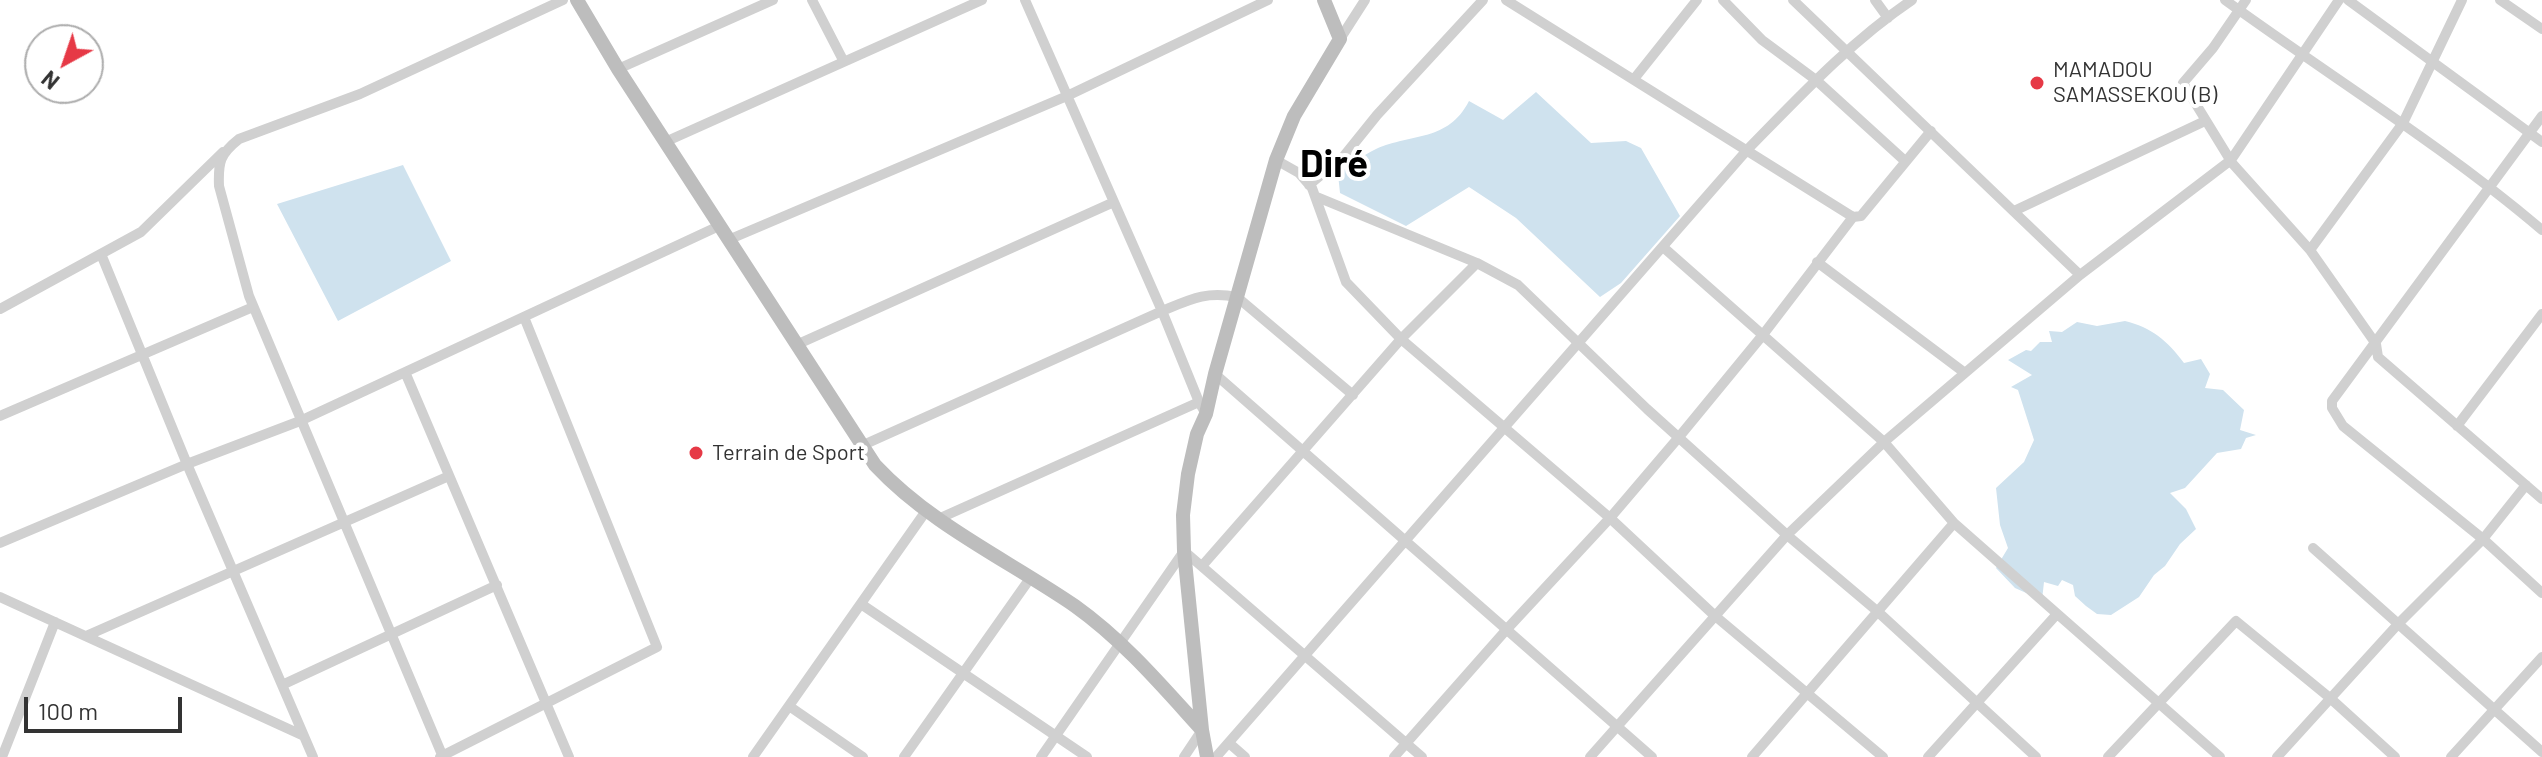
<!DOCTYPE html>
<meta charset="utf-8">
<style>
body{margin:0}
#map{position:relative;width:2542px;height:757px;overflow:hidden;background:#fff;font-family:Barlow,sans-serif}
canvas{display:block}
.north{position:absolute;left:24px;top:24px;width:80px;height:80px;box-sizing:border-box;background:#fff;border:2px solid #adadad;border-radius:50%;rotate:220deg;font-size:22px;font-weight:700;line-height:32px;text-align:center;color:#333}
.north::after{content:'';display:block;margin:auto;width:28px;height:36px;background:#e63946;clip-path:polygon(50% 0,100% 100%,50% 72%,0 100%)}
.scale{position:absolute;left:24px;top:697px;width:158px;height:36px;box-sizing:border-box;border:4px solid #333;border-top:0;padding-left:10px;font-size:24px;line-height:28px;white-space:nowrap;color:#333;-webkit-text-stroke:6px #fff;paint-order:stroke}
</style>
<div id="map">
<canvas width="2542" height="757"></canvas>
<div class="north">N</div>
<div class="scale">100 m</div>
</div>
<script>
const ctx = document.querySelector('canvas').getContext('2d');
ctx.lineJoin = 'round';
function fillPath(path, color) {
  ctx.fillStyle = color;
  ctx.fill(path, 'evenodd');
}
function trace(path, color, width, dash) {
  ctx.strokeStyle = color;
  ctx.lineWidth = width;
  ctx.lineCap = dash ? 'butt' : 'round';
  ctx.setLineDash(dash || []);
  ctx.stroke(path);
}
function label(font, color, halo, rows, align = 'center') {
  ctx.font = font + ' Barlow,sans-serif';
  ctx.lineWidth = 8;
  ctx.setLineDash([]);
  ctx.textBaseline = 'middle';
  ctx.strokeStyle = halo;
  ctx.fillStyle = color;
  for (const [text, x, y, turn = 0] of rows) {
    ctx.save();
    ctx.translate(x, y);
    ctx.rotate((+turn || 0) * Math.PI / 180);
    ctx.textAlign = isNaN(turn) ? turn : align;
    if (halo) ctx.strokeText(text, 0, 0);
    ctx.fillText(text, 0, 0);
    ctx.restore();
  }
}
const water = new Path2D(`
 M1536 92 1591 143 1626 141 1641 148 1680 216 1621 283 1600 297 1516 218 1469 187 1406 226 1340 193 1338 174C1350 166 1363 155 1376 149 1412 133 1448 142 1469 101L1503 120Z
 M403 165 451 261 338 321 277 204Z
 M2125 321C2151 327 2168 341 2184 363L2201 359 2210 374 2205 388 2223 390 2244 410 2240 430 2256 435 2246 438 2241 449 2217 453 2185 488 2170 493 2186 509 2196 529 2180 544 2165 566 2154 575 2139 597 2111 615 2097 614 2086 606 2075 596 2073 585 2062 580 2058 586 2044 582 2042 600 2015 588 1996 568 2008 548 2000 525 1996 488 2024 462 2034 440 2018 390 2011 387 2032 375 2008 360 2026 350 2031 351 2040 342H2052L2049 331 2062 332 2077 322 2097 326Z`);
const street = new Path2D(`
 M812 0 843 60
 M1025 0 1162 311 1199 402 1206 414
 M1506 0 1853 217 1861 216 1931 131
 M1723 0 1762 40 1816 80 1905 161
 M1793 0 2080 275
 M1875 0 1888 18
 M2225 0C2331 77 2442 145 2542 230
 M2246 0 2213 48 2183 83 2232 163 2310 250 2376 344 2378 357 2542 499
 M2348 0 2542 142
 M2500 0 2542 29
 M1340 39 1365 0
 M618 69 773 0
 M1634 79 1697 0
 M2542 116 2332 401V408L2343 426 2483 539 2542 593
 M665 142 982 0
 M1276 160 1299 173 1312 188 1346 282 1401 339 1610 518 1714 615 1883 757
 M1309 185 1344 156 1377 115 1483 0
 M1317 197 1477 263 1518 285 1647 409 1787 535 1877 611 2036 757
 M2014 211 2205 121
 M728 240 1067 96 1268 0
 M1663 247 1884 442 1954 523 2220 757
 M2310 250 2403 123 2462 0
 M101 254 187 464 313 757
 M1817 262 1965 373
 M0 309 141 232 223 152
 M796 345 1114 202
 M405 372 569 757
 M1215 374 1652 757
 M0 416 253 307
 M2457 426 2542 314
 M861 446 1162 311C1191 299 1206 291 1237 297L1353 395
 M938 519 1199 402
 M0 543 187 464 300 421 719 226
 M2313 548 2542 752
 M1202 566 1401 339 1477 263
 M0 597 304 736
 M861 604 1087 757
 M86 636 449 476
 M282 685 497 585
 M789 706 863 757
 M1229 743 1245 757
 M2 757 55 622
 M440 757 657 647 524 317
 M443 757 249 296 219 186C218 162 220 154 239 139L360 94 563 0
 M753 757 926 511
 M904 757 1031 577
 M1041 757 1184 551 1422 757
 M1184 757 1202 730
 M1216 757 1748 149C1799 97 1851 41 1912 0
 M1394 757 1507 629 1610 518 1679 437 1762 336 1853 217
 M1590 757 1787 535 1884 442 2080 275 2231 160 2339 0
 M1752 757 1954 523
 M1928 757 2057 614
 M2108 757 2236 621 2330 698 2395 757
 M2277 757 2399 623 2483 539 2526 485
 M2451 757 2542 657`);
const secondary = new Path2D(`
 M577 0 618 69 875 465C931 525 1008 560 1075 606 1124 641 1162 686 1202 730
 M1207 757 1202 730 1184 551 1183 515 1188 474 1197 434 1206 414 1215 374 1276 160 1294 116 1340 39 1324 0`);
const markers = [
 [2037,83,8,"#e63946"],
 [696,453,8,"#e63946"]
];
const poiNames = [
 ["MAMADOU",2053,70],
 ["SAMASSEKOU (B)",2053,95],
 ["Terrain de Sport",712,453]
];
const townNames = [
 ["Diré",1334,164]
];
fillPath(water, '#cfe2ee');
trace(street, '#d0d0d0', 10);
trace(secondary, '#bdbdbd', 14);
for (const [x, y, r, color] of markers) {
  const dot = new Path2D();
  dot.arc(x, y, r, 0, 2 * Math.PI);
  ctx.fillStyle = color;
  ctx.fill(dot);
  trace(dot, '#fff', 3);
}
label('22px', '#333', '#fff', poiNames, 'left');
label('bold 38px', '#000', '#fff', townNames);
</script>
